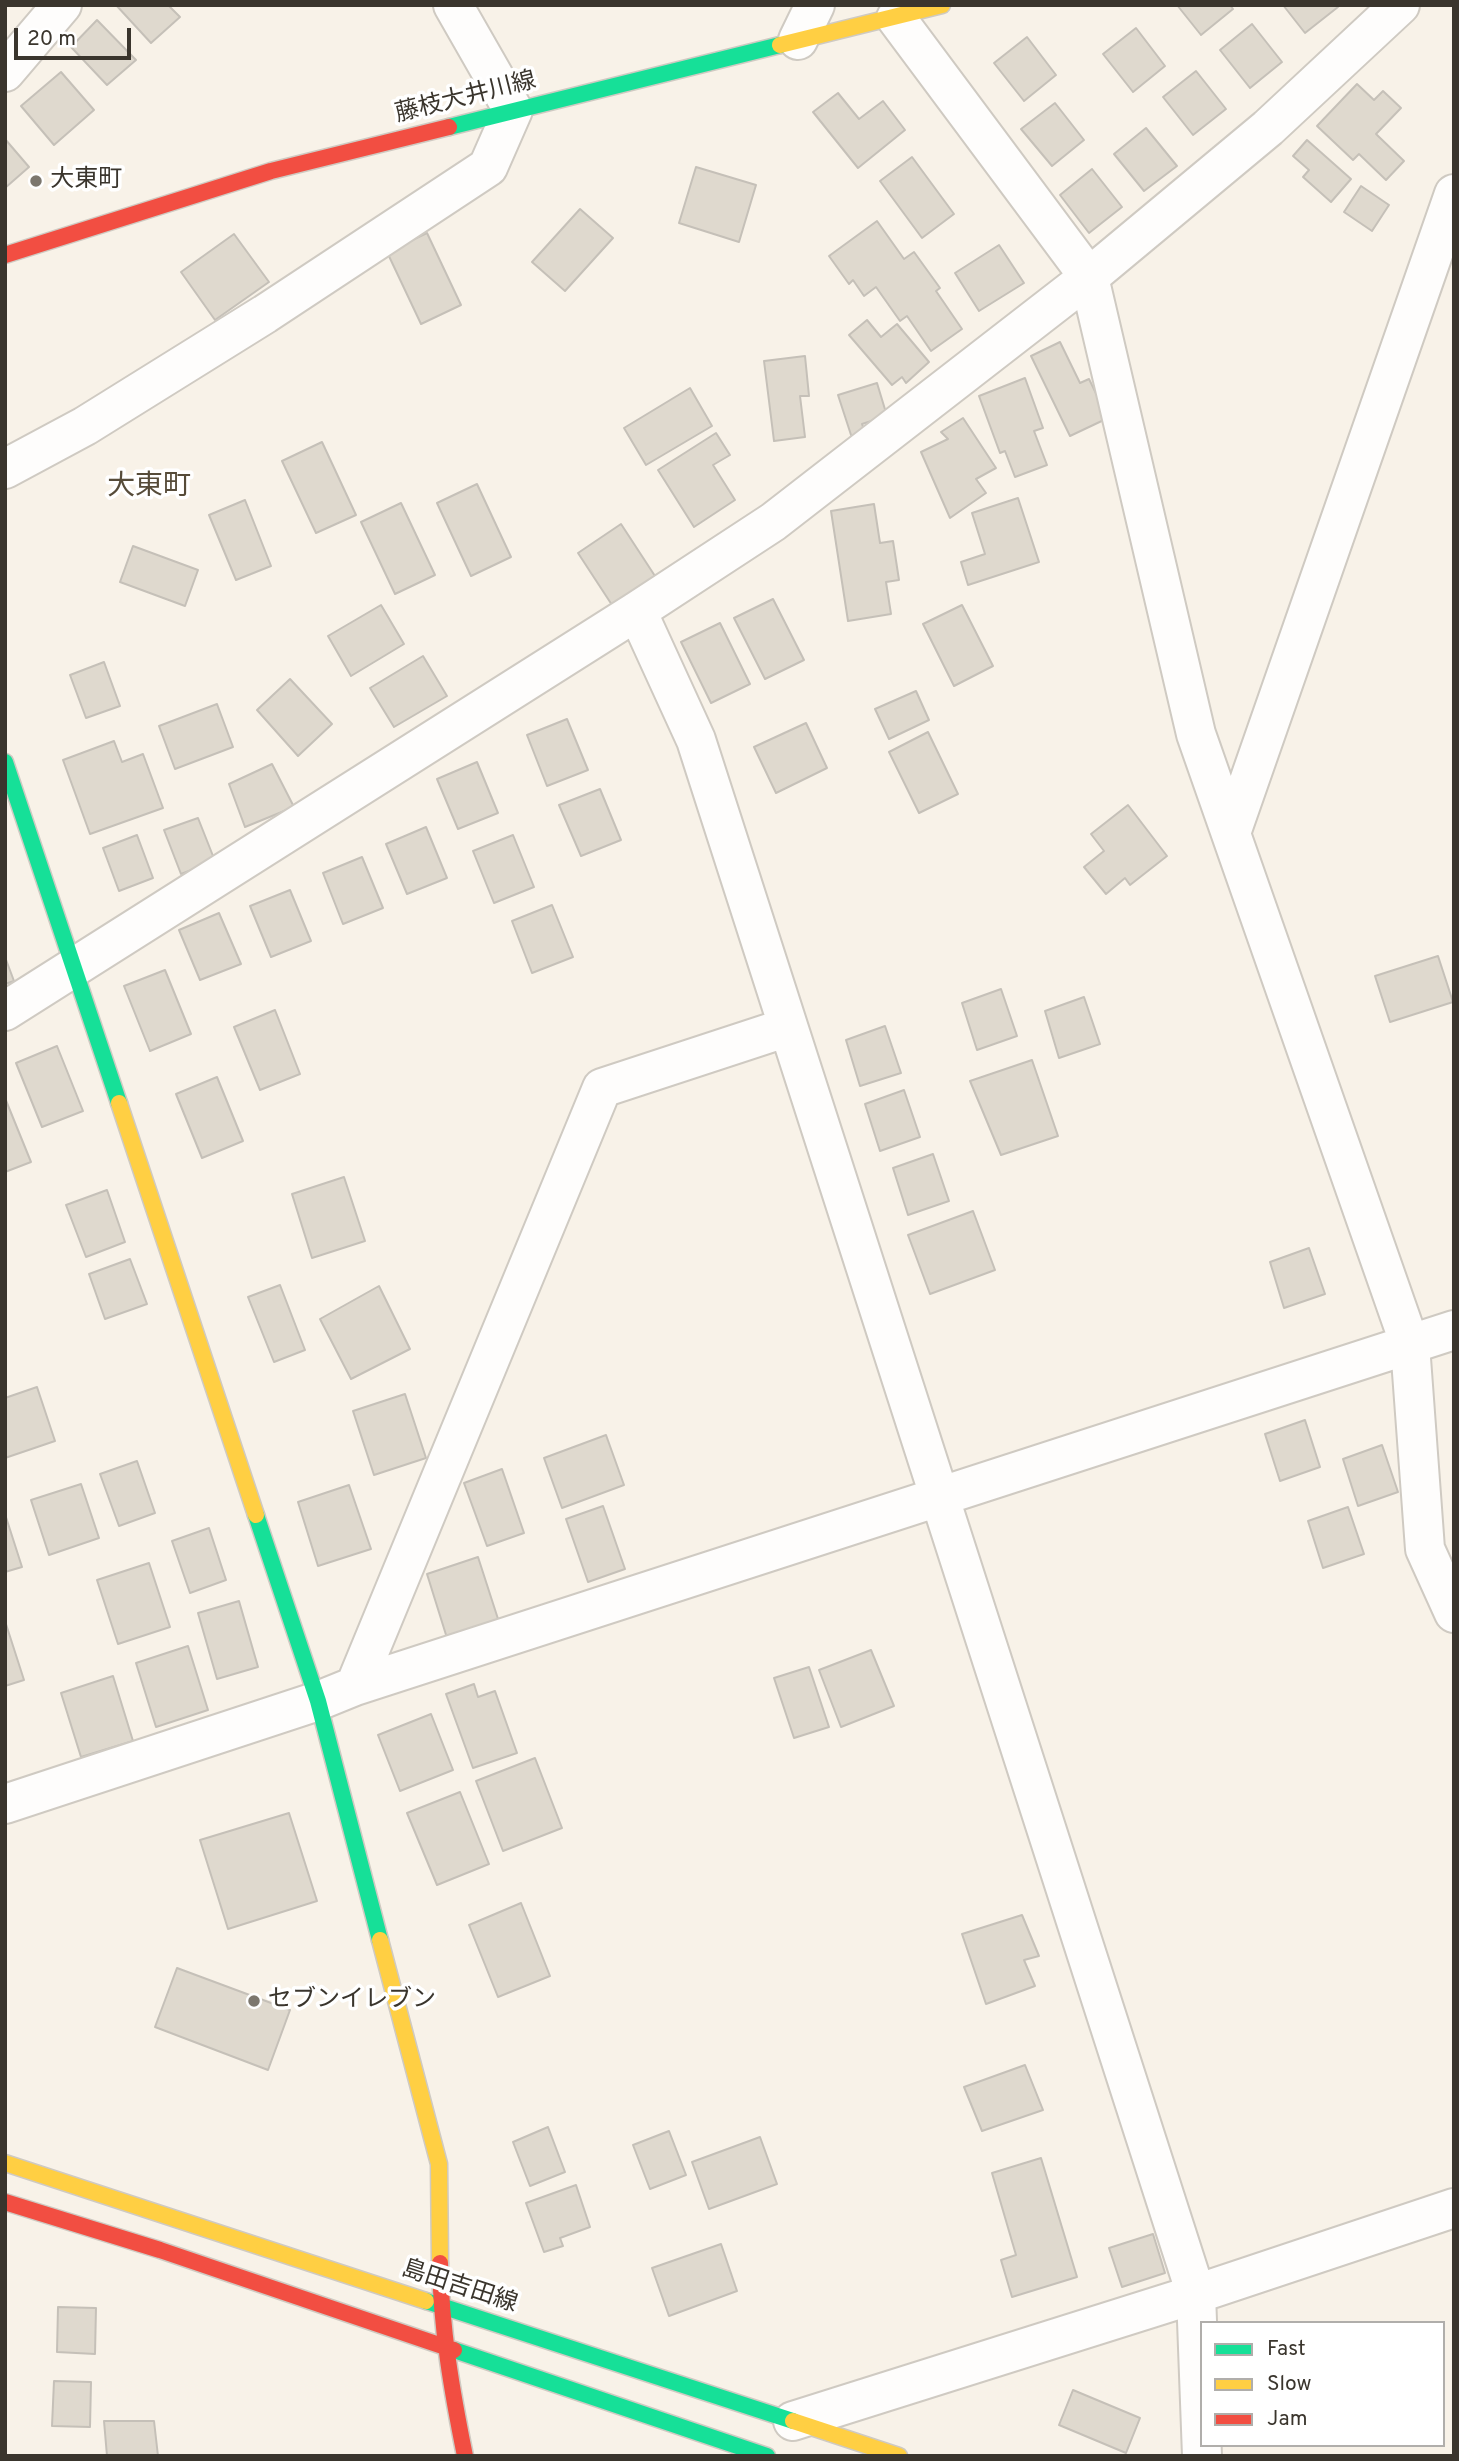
<!DOCTYPE html>
<meta charset="utf-8">
<style>
body{margin:0}
#map{position:relative;width:1459px;height:2461px;overflow:hidden;background:#f8f2e8;font-family:Overpass,sans-serif}
canvas{display:block}
.frame{position:absolute;inset:0;border:7px solid #3a352d;pointer-events:none}
.legend{position:absolute;left:1200px;top:2321px;width:245px;height:126px;box-sizing:border-box;background:#fff;border:2px solid #b0aeab;margin:0;padding:9px 12px;list-style:none;font-size:21px;color:#3a352d}
.legend li{display:flex;align-items:center;gap:14px;height:35px}
.legend b{width:35px;border:2px solid #b0aeab}
.scale{position:absolute;left:14px;top:28px;width:117px;height:32px;box-sizing:border-box;border:4px solid #3a352d;border-top:0;padding-left:9px;font-size:21px;line-height:24px;white-space:nowrap;color:#3a352d;-webkit-text-stroke:5px #fff;paint-order:stroke}
</style>
<div id="map">
<canvas width="1459" height="2461"></canvas>
<div class="frame"></div>
<ul class="legend">
<li><b style="height:9px;background:#16e098"></b>Fast</li>
<li><b style="height:9px;background:#ffcf43"></b>Slow</li>
<li><b style="height:9px;background:#f24e42"></b>Jam</li>
</ul>
<div class="scale">20 m</div>
</div>
<script>
const ctx = document.querySelector('canvas').getContext('2d');
ctx.lineJoin = 'round';
function fillPath(path, color) {
  ctx.fillStyle = color;
  ctx.fill(path, 'evenodd');
}
function trace(path, color, width, dash) {
  ctx.strokeStyle = color;
  ctx.lineWidth = width;
  ctx.lineCap = dash ? 'butt' : 'round';
  ctx.setLineDash(dash || []);
  ctx.stroke(path);
}
function label(font, color, halo, rows, align = 'center') {
  ctx.font = font + ' Overpass,"Noto Sans JP",sans-serif';
  ctx.lineWidth = 7;
  ctx.setLineDash([]);
  ctx.textBaseline = 'middle';
  ctx.strokeStyle = halo;
  ctx.fillStyle = color;
  for (const [text, x, y, turn = 0] of rows) {
    ctx.save();
    ctx.translate(x, y);
    ctx.rotate((+turn || 0) * Math.PI / 180);
    ctx.textAlign = isNaN(turn) ? turn : align;
    if (halo) ctx.strokeText(text, 0, 0);
    ctx.fillText(text, 0, 0);
    ctx.restore();
  }
}
const building = new Path2D(`
 M116 5H168L180 17 151 43Z
 M1177 5H1230L1233 9 1201 35Z
 M1283 5H1336L1338 7 1305 33Z
 M97 20 136 60 107 85 71 47Z
 M1252 24 1282 62 1250 88 1220 50Z
 M1136 28 1165 66 1133 92 1103 54Z
 M1027 37 1056 75 1024 101 994 63Z
 M1196 71 1226 109 1193 135 1163 97Z
 M61 72 94 110 54 145 21 106Z
 M1357 84 1374 100 1383 91 1401 108 1376 134 1404 161 1386 180 1359 154 1353 160 1317 126Z
 M838 93 859 119 883 101 905 130 858 168 813 112Z
 M1055 103 1084 140 1052 166 1021 129Z
 M1146 128 1177 166 1144 191 1114 154Z
 M5 139 29 167 5 188Z
 M1307 140 1351 179 1331 202 1303 177 1309 170 1293 156Z
 M912 157 954 214 922 238 880 181Z
 M696 167 756 185 739 242 679 223Z
 M1092 169 1122 207 1089 233 1060 195Z
 M1361 186 1389 205 1372 231 1344 212Z
 M580 209 613 238 565 291 532 262Z
 M877 221 904 259 914 252 940 288 936 291 962 329 931 351 907 316 900 321 876 287 864 296 853 280 849 284 829 256Z
 M427 233 461 305 421 324 387 252Z
 M234 234 269 282 215 320 181 272Z
 M999 245 1024 283 979 311 955 273Z
 M867 320 881 337 897 324 929 362 906 383 902 377 892 385 849 335Z
 M1060 342 1080 383 1089 379 1108 418 1070 436 1031 356Z
 M805 356 809 396H800L805 437 774 441 764 361Z
 M1025 378 1043 428 1034 431 1047 465 1015 477 1005 451 1000 453 979 396Z
 M877 383 887 416 862 424 865 433 852 438 838 395Z
 M690 388 712 426 646 465 624 428Z
 M963 418 996 468 976 479 986 493 950 518 921 452 948 439 941 432Z
 M716 433 730 455 713 465 735 500 694 527 658 470Z
 M322 442 356 515 316 533 282 461Z
 M477 484 511 557 471 576 437 503Z
 M1018 498 1039 562 968 585 961 562 985 554 972 513Z
 M245 500 271 566 236 580 209 515Z
 M401 503 435 575 395 594 361 522Z
 M874 504 880 543 893 541 899 580 886 582 891 614 848 621 831 511Z
 M621 524 655 576 612 605 578 553Z
 M133 546 198 570 185 606 120 582Z
 M773 599 804 660 765 679 734 618Z
 M381 605 404 644 351 676 328 636Z
 M962 605 993 666 954 686 923 624Z
 M720 623 750 684 711 703 681 642Z
 M423 656 447 696 394 727 370 688Z
 M104 662 120 706 86 718 70 675Z
 M290 679 332 724 298 756 257 710Z
 M916 691 929 720 889 739 875 709Z
 M217 704 233 747 175 769 159 726Z
 M567 719 588 770 547 786 527 735Z
 M806 723 827 768 776 793 754 747Z
 M928 732 958 794 919 813 889 752Z
 M114 741 122 762 143 754 163 808 90 834 63 760Z
 M477 762 498 813 458 829 437 779Z
 M272 764 294 807 245 827 229 784Z
 M600 789 621 840 581 856 559 805Z
 M1128 805 1167 856 1130 885 1125 878 1106 894 1084 867 1104 851 1091 834Z
 M198 818 215 861 181 874 164 830Z
 M426 827 447 878 407 894 386 844Z
 M137 835 153 878 119 891 103 848Z
 M513 835 534 887 494 903 473 851Z
 M362 857 383 908 343 924 323 873Z
 M290 890 311 941 271 957 250 906Z
 M552 905 573 957 532 973 512 921Z
 M219 913 241 964 200 980 179 930Z
 M1438 956 1453 1002 1390 1022 1375 976Z
 M5 957 14 981 5 984Z
 M165 970 191 1034 150 1051 124 986Z
 M1001 989 1017 1036 977 1050 962 1003Z
 M1084 997 1100 1044 1059 1058 1045 1011Z
 M275 1010 300 1074 260 1090 234 1027Z
 M885 1026 901 1073 860 1086 846 1040Z
 M57 1046 83 1111 42 1127 16 1063Z
 M1032 1060 1058 1136 1001 1155 970 1081Z
 M217 1077 243 1141 202 1158 176 1094Z
 M904 1090 920 1137 880 1151 865 1104Z
 M5 1098 31 1162 5 1172Z
 M933 1154 949 1201 908 1215 893 1168Z
 M344 1177 365 1241 312 1258 292 1194Z
 M107 1190 125 1242 86 1257 66 1205Z
 M973 1211 995 1270 930 1294 908 1235Z
 M1309 1248 1325 1294 1284 1308 1270 1262Z
 M130 1259 147 1304 105 1319 89 1274Z
 M280 1285 305 1350 274 1362 248 1297Z
 M379 1286 410 1349 351 1379 320 1319Z
 M37 1387 55 1441 5 1458V1398Z
 M405 1394 426 1458 374 1475 353 1411Z
 M1305 1420 1320 1467 1280 1481 1265 1434Z
 M606 1435 624 1485 562 1508 544 1458Z
 M1382 1445 1398 1492 1358 1506 1343 1459Z
 M137 1461 155 1513 119 1526 100 1474Z
 M502 1469 524 1533 487 1546 464 1483Z
 M81 1484 99 1538 49 1555 31 1500Z
 M349 1485 371 1549 318 1566 298 1502Z
 M603 1506 625 1569 588 1582 566 1519Z
 M1348 1507 1364 1554 1323 1568 1308 1521Z
 M5 1514 22 1567 5 1572Z
 M209 1528 226 1580 190 1593 172 1541Z
 M478 1557 499 1622 447 1638 427 1574Z
 M149 1563 170 1627 118 1644 97 1580Z
 M239 1601 258 1667 217 1679 198 1613Z
 M5 1621 24 1680 5 1686Z
 M188 1646 208 1710 156 1727 136 1663Z
 M871 1650 894 1706 841 1727 819 1670Z
 M809 1667 829 1727 794 1738 774 1678Z
 M113 1676 133 1741 81 1757 61 1693Z
 M474 1684 478 1697 495 1691 517 1753 473 1768 446 1694Z
 M431 1714 453 1770 400 1791 378 1735Z
 M535 1758 562 1828 503 1851 476 1781Z
 M460 1792 489 1864 437 1885 407 1813Z
 M289 1813 317 1901 228 1929 200 1840Z
 M521 1903 550 1976 498 1997 469 1925Z
 M1022 1915 1039 1956 1024 1960 1035 1986 986 2004 962 1934Z
 M177 1968 290 2010 268 2070 155 2027Z
 M1025 2065 1043 2110 982 2131 964 2087Z
 M548 2127 565 2172 530 2186 513 2142Z
 M669 2131 686 2175 650 2189 633 2145Z
 M760 2137 777 2184 709 2209 692 2162Z
 M1041 2158 1077 2277 1012 2297 1001 2260 1016 2255 992 2173Z
 M576 2185 590 2227 560 2238 563 2246 544 2252 526 2203Z
 M1153 2234 1165 2273 1122 2287 1109 2248Z
 M721 2244 737 2291 669 2316 652 2268Z
 M58 2307 96 2308 95 2354 57 2352Z
 M54 2381 91 2382 90 2427 52 2426Z
 M1073 2390 1140 2418 1126 2453 1059 2425Z
 M104 2421H154L158 2456H107Z`);
const street = new Path2D(`
 M896 18 1089 277 1196 734 1410 1345 1425 1549 1454 1613
 M798 40 815 5
 M5 72 62 5
 M5 469 85 426 265 314 488 167 513 110 453 5
 M637 611 696 740 1196 2294 1202 2456
 M1231 833 1454 194
 M5 1011 637 611 773 522 1089 277 1268 128 1400 5
 M355 1686 602 1088 788 1027
 M5 1804 318 1701 355 1686 1454 1330
 M793 2421 1196 2294 1454 2208`);
const fast = new Path2D(`
 M449 127 780 45
 M5 762 119 1103
 M256 1515 318 1701 380 1940
 M426 2301 793 2421
 M454 2350 767 2456`);
const slow = new Path2D(`
 M780 45 942 5
 M119 1103 256 1515
 M380 1940 439 2164 440 2263
 M5 2163 426 2301
 M793 2421 899 2456`);
const jam = new Path2D(`
 M5 255 271 171 449 127
 M5 2202 160 2250 454 2350
 M440 2263C441 2329 452 2392 465 2456`);
const markers = [
 [36,181,7,"#7c776e"],
 [254,2001,7,"#7c776e"]
];
const streetNames = [
 ["藤枝大井川線",466,99,-14],
 ["島田吉田線",459,2288,18]
];
const poiNames = [
 ["大東町",50,181],
 ["セブンイレブン",268,2001]
];
const quarterNames = [
 ["大東町",149,488]
];
fillPath(building, '#dfd9ce');
trace(building, '#c5c0b8', 2);
trace(street, '#cfcac2', 42);
trace(fast, '#cfcac2', 19);
trace(slow, '#cfcac2', 19);
trace(jam, '#cfcac2', 19);
trace(street, '#fefdfc', 38);
trace(fast, '#16e098', 16);
trace(slow, '#ffcf43', 16);
trace(jam, '#f24e42', 16);
for (const [x, y, r, color] of markers) {
  const dot = new Path2D();
  dot.arc(x, y, r, 0, 2 * Math.PI);
  ctx.fillStyle = color;
  ctx.fill(dot);
  trace(dot, '#fff', 2.5);
}
label('24px', '#3a352d', '#fff', streetNames);
label('24px', '#3a352d', '#fff', poiNames, 'left');
label('28px', '#564b39', '#fff', quarterNames);
</script>
